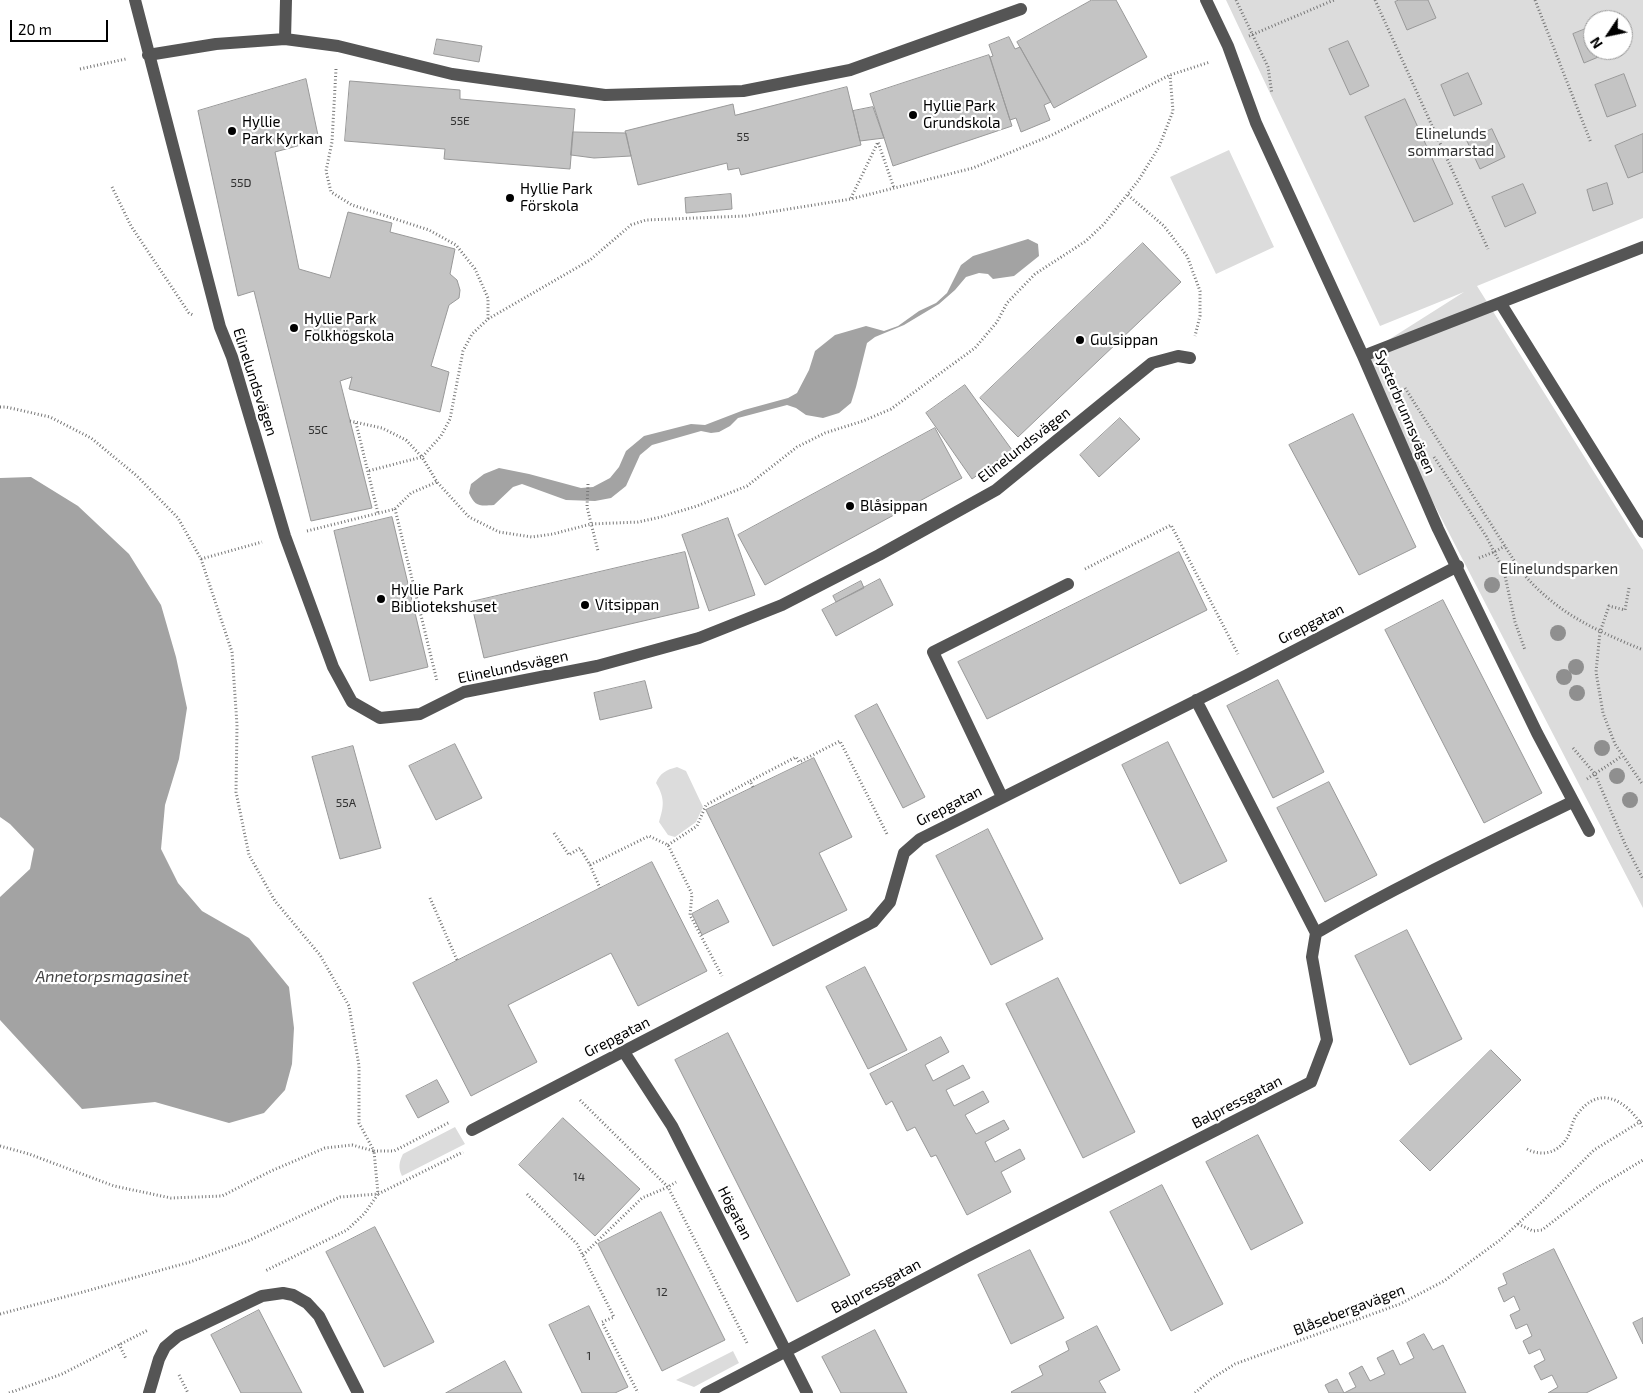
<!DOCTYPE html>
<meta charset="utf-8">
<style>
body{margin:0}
#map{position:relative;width:1643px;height:1393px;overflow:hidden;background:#fff;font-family:"Exo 2",sans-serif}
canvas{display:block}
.north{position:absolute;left:1583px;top:10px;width:50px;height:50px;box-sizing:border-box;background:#fff;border:1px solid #999;border-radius:50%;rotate:236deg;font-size:14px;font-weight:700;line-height:20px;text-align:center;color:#000}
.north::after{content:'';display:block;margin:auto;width:18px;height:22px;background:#000;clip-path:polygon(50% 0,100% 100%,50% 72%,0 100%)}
.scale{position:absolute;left:10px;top:20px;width:98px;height:22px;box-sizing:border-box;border:2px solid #000;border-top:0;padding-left:6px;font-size:15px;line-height:18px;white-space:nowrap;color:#000;-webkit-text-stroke:4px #fff;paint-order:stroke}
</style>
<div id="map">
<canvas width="1643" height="1393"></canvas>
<div class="north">N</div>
<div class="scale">20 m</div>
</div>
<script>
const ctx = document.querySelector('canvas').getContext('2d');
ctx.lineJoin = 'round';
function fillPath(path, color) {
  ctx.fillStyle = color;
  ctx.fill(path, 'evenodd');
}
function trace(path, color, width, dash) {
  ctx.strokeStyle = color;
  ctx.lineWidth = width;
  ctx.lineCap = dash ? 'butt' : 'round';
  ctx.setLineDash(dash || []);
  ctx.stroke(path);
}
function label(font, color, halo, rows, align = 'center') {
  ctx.font = font + ' "Exo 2",sans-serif';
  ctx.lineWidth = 4.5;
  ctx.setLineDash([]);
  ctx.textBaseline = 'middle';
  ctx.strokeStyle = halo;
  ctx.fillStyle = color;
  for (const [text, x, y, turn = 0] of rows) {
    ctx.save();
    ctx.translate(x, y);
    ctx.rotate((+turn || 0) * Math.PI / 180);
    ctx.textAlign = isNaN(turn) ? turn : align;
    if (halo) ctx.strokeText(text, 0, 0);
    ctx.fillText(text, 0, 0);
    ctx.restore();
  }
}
const green = new Path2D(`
 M1226 0H1643V218L1477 286 1643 550V908L1375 390 1363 356 1464 292 1380 326ZM1593 20H1623V50H1593Z
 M1229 150 1274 247 1216 274 1170 177Z
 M677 767 686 771 703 807 696 822 675 837 668 835 659 822C664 806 665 798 656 783 660 773 666 770 677 767Z
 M455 1127 465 1144 402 1176C398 1168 399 1162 403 1154Z
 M733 1351 739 1363 694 1387 676 1380Z`);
const water = new Path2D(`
 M1028 239 1038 244 1039 256 1014 276 993 279 988 274 979 273 966 277 955 290 939 304 904 325 875 337 867 343 856 387 851 403 839 413 823 418 806 415 796 408 787 405 738 418 730 426 719 432 711 433 701 431 652 445 640 455 626 486 611 498 595 501 566 500 522 484 513 487 494 505C480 506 475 507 469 493L471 484 484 474 499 468 529 474 581 488 593 487 610 478 619 467 626 451 644 436 691 424 705 425 744 410 788 398 797 393 809 370 815 351 835 335 866 326 884 331 898 326 919 311 936 303 947 293 961 265 973 256Z
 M31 477 78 506 129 554 161 605 176 657 187 708 179 759 165 805 161 849 178 883 202 911 249 938 289 987 294 1028 292 1064 285 1090 264 1113 229 1123 155 1102 82 1109 0 1020V897L30 869 34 849 10 824 0 817V478Z`);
const building = new Path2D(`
 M1092 0H1116L1147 57 1054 108 1017 42Z
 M1399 0H1428L1436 18 1407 30 1395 2Z
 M1593 26V50H1615L1584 63 1573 34Z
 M1009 37 1015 49 1020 47 1051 102 1044 105 1050 120 1021 132 1016 118 1010 120 990 57 993 56 989 45Z
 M437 39 482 46 479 62 434 54Z
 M1348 41 1369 86 1350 95 1329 49Z
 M989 55 1012 126 893 166 870 94Z
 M1468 73 1482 104 1454 116 1441 85Z
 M1624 74 1636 106 1607 117 1595 85Z
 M306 79 319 140 275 152 299 269 330 278 348 212 392 223 390 232 455 249 450 274 457 280 460 290 459 298 449 305 431 366 449 372 440 412 349 389 352 377 340 381 372 508 311 521 254 291 238 296 198 111Z
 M350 81 460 90V99L575 109 570 169 444 159 445 149 345 141Z
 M847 87 861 145 741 175 739 168 728 170 727 163 638 185 625 131 733 104 735 115Z
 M1405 99 1453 204 1414 222 1365 117Z
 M873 107 884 138 860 141 853 111Z
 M1492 129 1505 157 1480 169 1467 141Z
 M573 132 626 133 631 156 594 158 571 155Z
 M1643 134V172L1628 178 1615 146Z
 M1607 183 1613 204 1593 211 1587 190Z
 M1523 184 1536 213 1505 227 1492 197Z
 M731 194 732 209 686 213 685 198Z
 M1143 243 1181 282 1018 437 980 398Z
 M965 385 1012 450 972 479 926 413Z
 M1353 414 1416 547 1359 575 1289 445Z
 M1120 418 1140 439 1099 477 1080 455Z
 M935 428 962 478 765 585 738 535Z
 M392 517 428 667 370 681 334 531Z
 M728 518 755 595 709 611 682 535Z
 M685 552 699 608 484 658 471 602Z
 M1179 552 1207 610 987 719 958 662Z
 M880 579 893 605 836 636 822 610Z
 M861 581 864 588 836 602 833 596Z
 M1443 600 1542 793 1484 823 1385 630Z
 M1278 680 1324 772 1273 798 1227 706Z
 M645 681 652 708 600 720 594 693Z
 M877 704 925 797 903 808 855 716Z
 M1168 742 1227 861 1180 884 1122 765Z
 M455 744 482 798 436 820 409 766Z
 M353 746 381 848 340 859 312 757Z
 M814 758 852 837 819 853 847 910 773 946 706 810Z
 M1329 782 1377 875 1325 902 1277 808Z
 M988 829 1043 939 991 965 936 856Z
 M652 862 707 971 638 1006 611 953 508 1005 537 1062 471 1096 413 983Z
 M718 900 729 922 702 935 692 914Z
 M1407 930 1462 1039 1410 1065 1355 956Z
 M865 967 907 1050 868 1069 826 987Z
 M1058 978 1135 1132 1083 1158 1006 1004Z
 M728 1033 850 1275 797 1302 675 1060Z
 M941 1037 949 1052 925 1065 933 1081 963 1065 970 1078 946 1090 954 1106 983 1091 989 1102 965 1115 976 1134 1004 1120 1009 1129 985 1142 995 1162 1020 1149 1025 1159 1001 1172 1011 1192 967 1215 936 1155 931 1157 915 1127 907 1131 892 1101 886 1105 870 1074Z
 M1491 1050 1521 1080 1430 1171 1400 1141Z
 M437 1080 449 1102 418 1118 406 1096Z
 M563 1118 640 1189 595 1236 519 1165Z
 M1258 1135 1303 1223 1251 1250 1206 1162Z
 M1162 1185 1223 1304 1171 1331 1110 1212Z
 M661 1212 725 1340 662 1371 598 1244Z
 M375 1227 434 1342 384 1367 326 1252Z
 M1554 1249 1617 1378 1586 1393H1548L1558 1387 1552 1375 1541 1380 1534 1366 1545 1360 1540 1349 1529 1354 1523 1341 1532 1336 1527 1324 1516 1329 1510 1315 1520 1310 1514 1296 1504 1302 1498 1288 1507 1284 1503 1274Z
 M1030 1250 1064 1318 1011 1344 978 1275Z
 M589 1306 628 1387 615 1393H582L549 1325Z
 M259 1310 302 1393H241L211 1335Z
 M1643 1318V1344L1633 1323Z
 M1097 1326 1120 1370 1099 1381 1106 1393H1012L1011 1392 1043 1375 1039 1366 1069 1350 1066 1342Z
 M875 1330 907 1393H841L822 1357Z
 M1424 1334 1433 1350 1443 1345 1466 1393H1329L1325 1385 1337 1379 1344 1393 1356 1387 1349 1373 1362 1366 1370 1381 1385 1374 1377 1358 1393 1350 1400 1365 1414 1358 1407 1343Z
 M505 1361 522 1393H446Z`);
const path = new Path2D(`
 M1236 0 1268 67 1272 94
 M1375 0 1488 249
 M1535 0 1591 143
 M1249 36 1334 0
 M80 69 126 59
 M336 69 332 142 326 171 331 192 352 205 429 230 456 245 475 269 488 298V319L472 334 463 351 450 419 441 436 422 457 437 482 469 517 499 532 532 537 553 534 591 524 638 522 661 517 697 506 747 486 797 447 825 433 863 421 891 409 975 348 997 322 1007 303 1035 274 1086 241 1104 224 1138 181 1159 147 1173 111 1170 75
 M112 187 131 226 189 313 193 315
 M1128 195 1164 226 1187 256 1200 291V316L1195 336
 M851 198 878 142 894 188
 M488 319 590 260 631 225 646 220 745 216 851 199 973 168 1052 135 1170 75 1210 62
 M1405 388 1520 570C1556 613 1593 629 1643 650
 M0 407H6L50 417 91 438 137 476 178 518 201 559 232 652 237 725 236 792 249 855 275 901 320 955 349 1006 359 1066V1123L374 1151H394L450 1122
 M350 421 382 428 406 440 422 457 368 471
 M356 423 378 513
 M1434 457 1486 536 1504 571 1515 622 1525 650
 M588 484 587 507 598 551
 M395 509 437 681
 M307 531 395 509 411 493 437 482
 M1479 558 1494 552 1505 546
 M201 559 262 542
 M1085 569 1171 525 1238 654
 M1629 588 1625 610 1609 606 1600 632 1596 672 1603 713 1615 744 1643 785
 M1573 748 1595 774 1625 844 1643 879
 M1587 779 1622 756
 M753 787 750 781 796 757 799 762 840 741 888 836
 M554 833 569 855 580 848 590 865 600 888
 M668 845 697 826 706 805 750 781
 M590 865 649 836 668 845 692 894 690 915 722 976
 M430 898 457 960
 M580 1100 668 1187 748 1345
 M0 1146 29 1154 114 1186 171 1198 222 1196 271 1171 325 1148 352 1145 374 1151 378 1194 365 1213 347 1230 265 1271
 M1527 1149C1542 1157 1558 1153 1567 1138 1571 1131 1572 1122 1576 1116 1599 1083 1626 1100 1643 1127
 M527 1194 577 1244 614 1317 602 1322 638 1393
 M1518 1224 1533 1231 1542 1230 1598 1187 1643 1160
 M583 1255 642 1198 668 1187 676 1182
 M0 1314 83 1292 190 1262 248 1241 340 1197 378 1194 463 1152
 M119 1344 126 1359
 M179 1375 188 1393
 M9 1393 62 1374 148 1330
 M1195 1393 1211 1379 1235 1364 1400 1304 1444 1281 1500 1240 1544 1200 1594 1150 1643 1120`);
const minor = new Path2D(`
 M135 0 220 327 232 357 285 536 333 667 352 702 380 718 420 714 464 692 597 666 699 638 782 605 879 555 996 490 1152 363 1178 356 1190 358
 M1206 0 1228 46 1256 123 1363 356 1438 529 1537 733 1589 831
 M285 39 286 0
 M148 55 216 44 285 39 338 46 452 74 605 95 743 91 850 70 1021 9
 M1501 304 1643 532
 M1363 356 1643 247
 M1196 700 1316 933
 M1002 797 933 652 1068 584
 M624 1052 672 1126 807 1393
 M472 1130 873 922 890 902 904 853 920 839 1249 674 1458 566
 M149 1393 159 1359 165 1347 178 1336 262 1296 283 1293 293 1295 307 1303 319 1316 358 1393
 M706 1393 966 1257 1311 1082 1327 1040 1312 957 1316 933C1399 885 1486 844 1572 802`);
const trees = [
 [1492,585],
 [1558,633],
 [1576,667],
 [1564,677],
 [1577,693],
 [1602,748],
 [1617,776],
 [1630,800]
];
const markers = [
 [913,115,5,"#000"],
 [232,131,5,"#000"],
 [510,198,5,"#000"],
 [294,328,5,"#000"],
 [1080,340,5,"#000"],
 [850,506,5,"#000"],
 [381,599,5,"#000"],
 [585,605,5,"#000"]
];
const numberNames = [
 ["55E",460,121],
 ["55",743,137],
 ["55D",241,183],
 ["55C",318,430],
 ["55A",346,803],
 ["14",579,1177],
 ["12",662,1292],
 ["1",589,1356]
];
const poiNames = [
 ["Hyllie Park",923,106],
 ["Grundskola",923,123],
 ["Hyllie",242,122],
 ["Park Kyrkan",242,139],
 ["Hyllie Park",520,189],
 ["Förskola",520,206],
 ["Hyllie Park",304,319],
 ["Folkhögskola",304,336],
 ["Gulsippan",1090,340],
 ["Blåsippan",860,506],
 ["Hyllie Park",391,590],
 ["Bibliotekshuset",391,607],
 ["Vitsippan",595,605]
];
const parkNames = [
 ["Elinelunds",1451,134],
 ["sommarstad",1451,151],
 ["Elinelundsparken",1559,569]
];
const streetNames = [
 ["Elinelundsvägen",255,382,72],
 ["Systerbrunnsvägen",1405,412,67],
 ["Elinelundsvägen",1024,445,-38],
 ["Grepgatan",1311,624,-27],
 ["Elinelundsvägen",513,667,-12],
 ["Grepgatan",949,806,-27],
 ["Grepgatan",617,1037,-27],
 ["Balpressgatan",1237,1102,-27],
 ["Högatan",735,1213,63],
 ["Balpressgatan",876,1286,-28],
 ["Blåsebergavägen",1349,1310,-21]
];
const waterNames = [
 ["Annetorpsmagasinet",112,977]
];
fillPath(green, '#dcdcdc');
fillPath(water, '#a3a3a3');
fillPath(building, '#c4c4c4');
trace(building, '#999', 1);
trace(path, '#777', 3, [1, 2.5]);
trace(minor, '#555', 12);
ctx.fillStyle = '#8f8f8f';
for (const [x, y] of trees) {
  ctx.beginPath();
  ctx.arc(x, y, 8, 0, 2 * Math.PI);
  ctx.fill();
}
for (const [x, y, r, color] of markers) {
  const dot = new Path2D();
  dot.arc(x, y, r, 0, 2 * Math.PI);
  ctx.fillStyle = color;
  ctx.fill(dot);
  trace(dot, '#fff', 2);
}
label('12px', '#313131', null, numberNames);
label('15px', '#000', '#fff', poiNames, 'left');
label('15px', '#333', '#fff', parkNames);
label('15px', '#000', '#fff', streetNames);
label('italic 16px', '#444', '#fff', waterNames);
</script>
